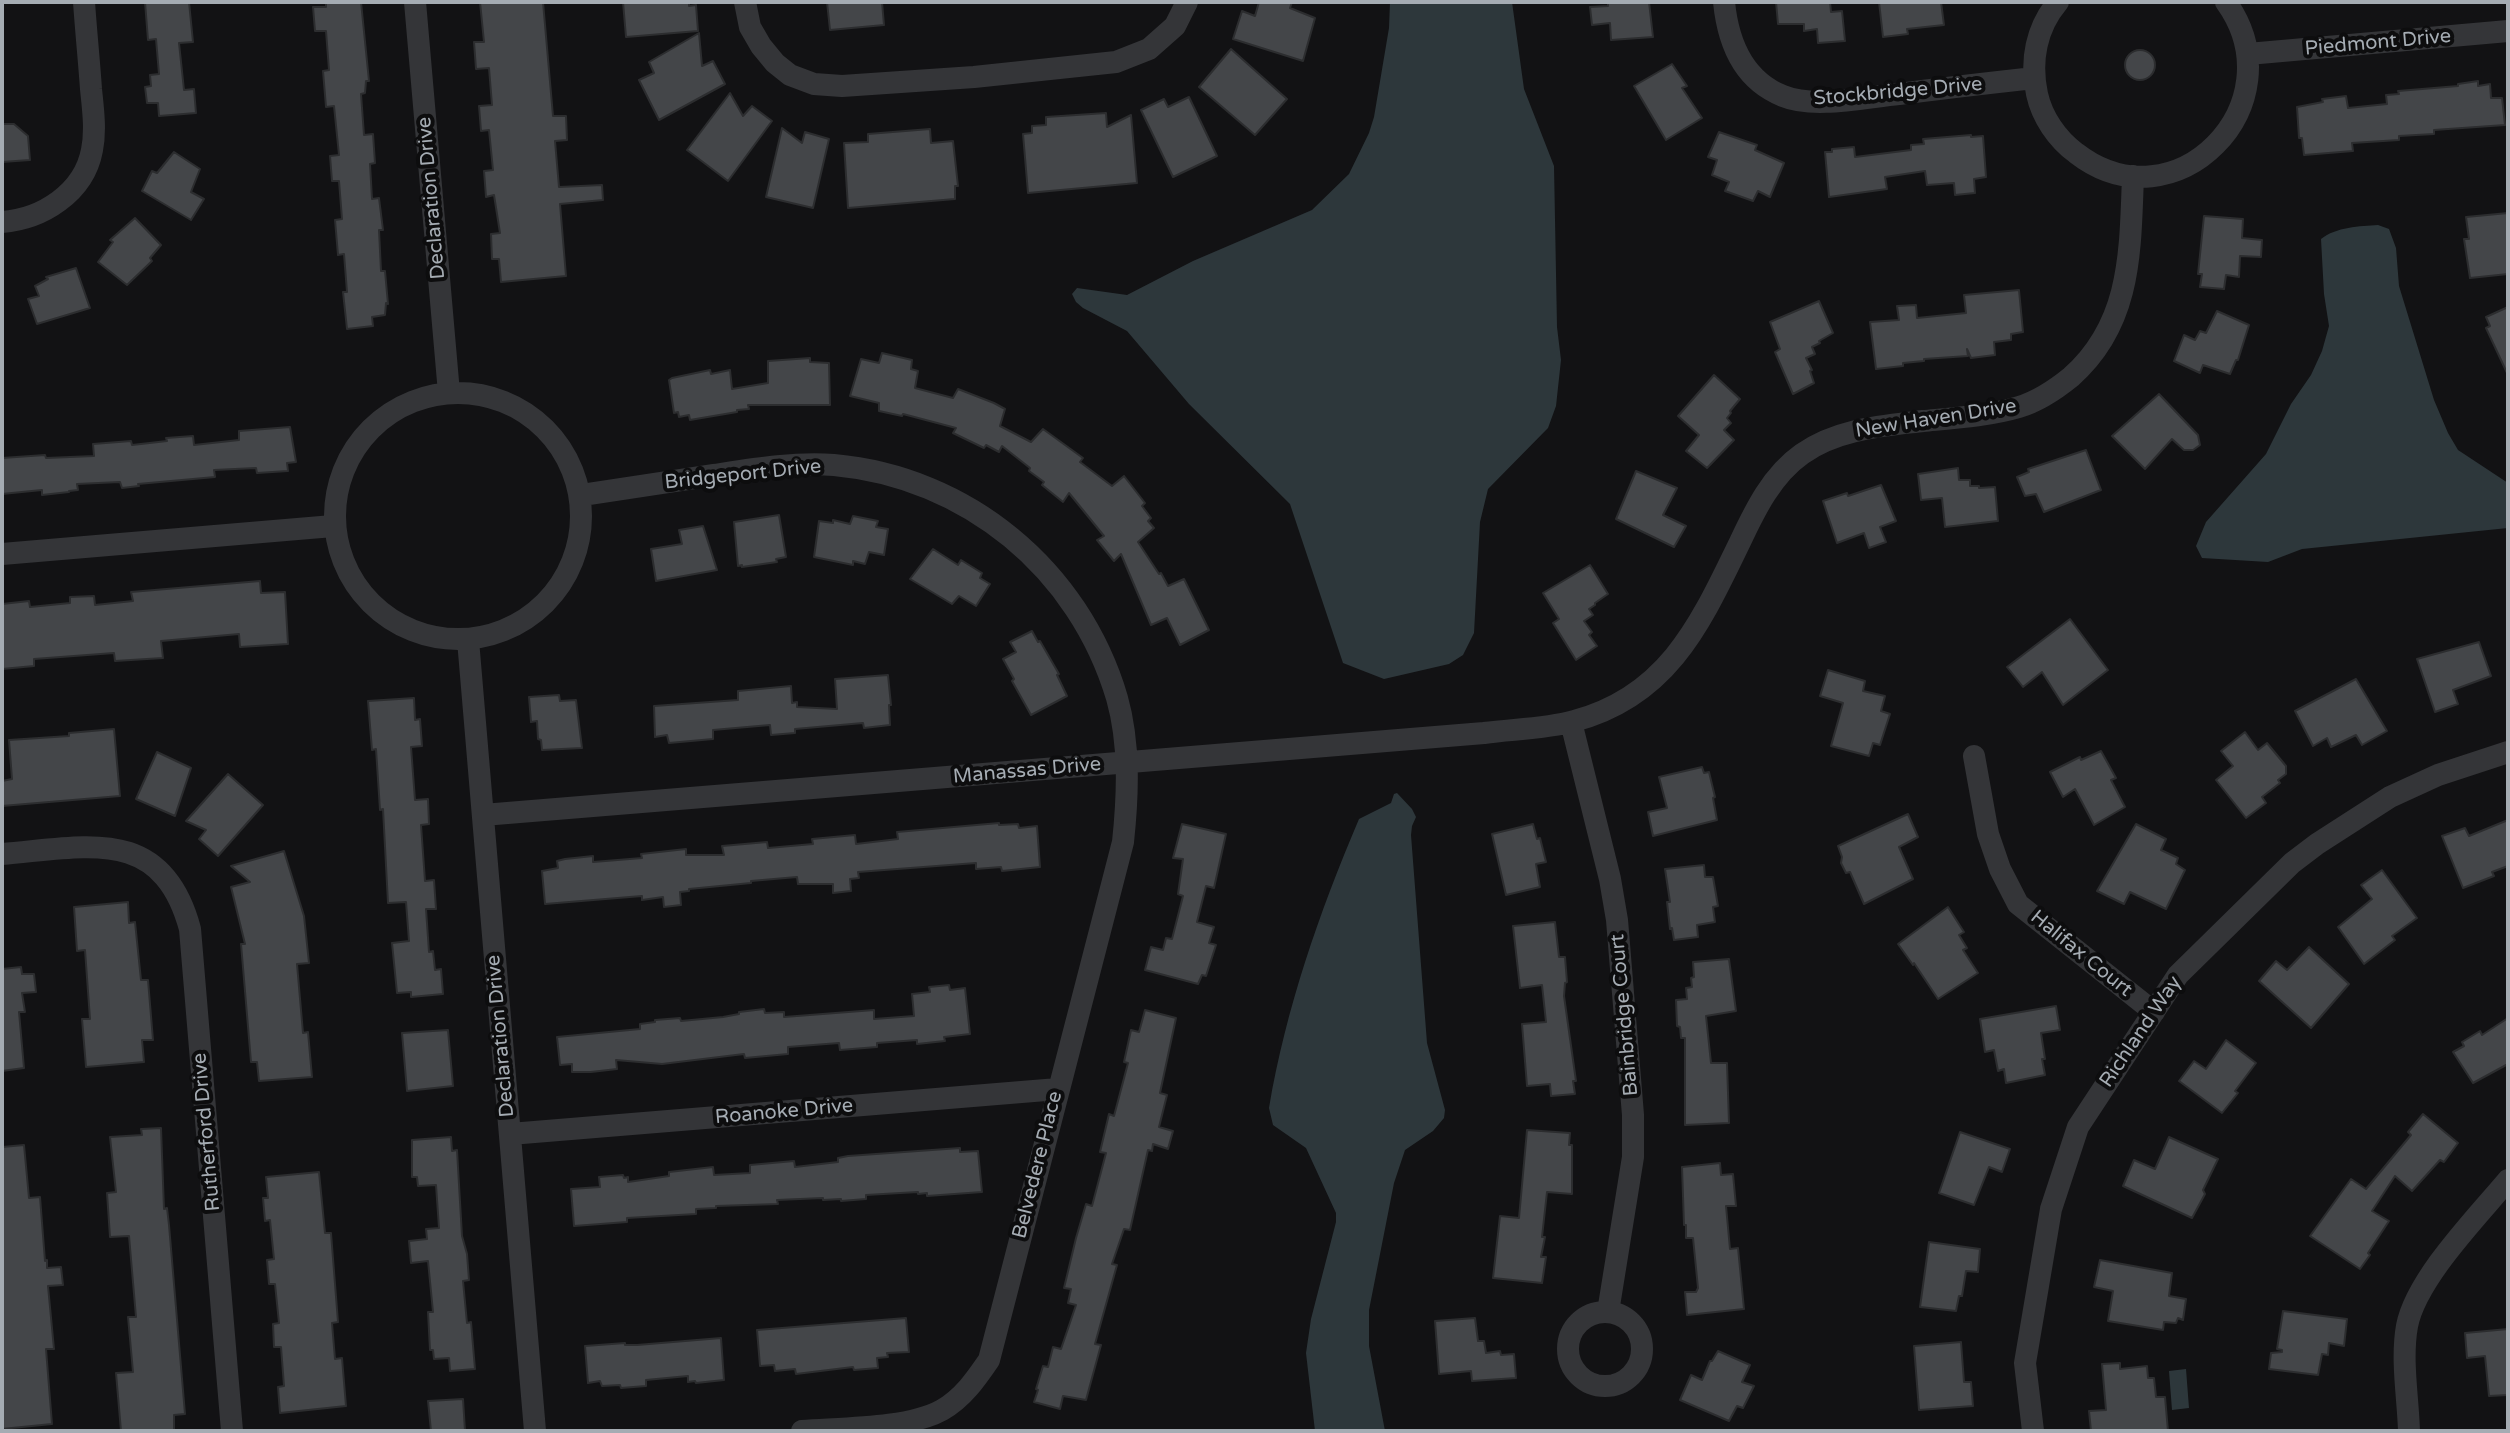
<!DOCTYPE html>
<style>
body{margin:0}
#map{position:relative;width:2510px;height:1433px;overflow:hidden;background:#121214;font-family:"Varela Round",sans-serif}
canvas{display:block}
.frame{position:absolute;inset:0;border:4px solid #a5acb3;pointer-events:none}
</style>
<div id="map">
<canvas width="2510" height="1433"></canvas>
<div class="frame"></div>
</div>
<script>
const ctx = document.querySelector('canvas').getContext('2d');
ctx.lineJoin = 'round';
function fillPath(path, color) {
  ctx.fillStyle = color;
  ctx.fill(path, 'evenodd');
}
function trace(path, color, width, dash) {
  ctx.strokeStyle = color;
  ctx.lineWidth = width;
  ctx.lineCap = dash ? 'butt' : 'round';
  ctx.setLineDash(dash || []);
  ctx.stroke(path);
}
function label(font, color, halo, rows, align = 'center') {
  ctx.font = font + ' "Varela Round",sans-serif';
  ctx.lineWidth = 8;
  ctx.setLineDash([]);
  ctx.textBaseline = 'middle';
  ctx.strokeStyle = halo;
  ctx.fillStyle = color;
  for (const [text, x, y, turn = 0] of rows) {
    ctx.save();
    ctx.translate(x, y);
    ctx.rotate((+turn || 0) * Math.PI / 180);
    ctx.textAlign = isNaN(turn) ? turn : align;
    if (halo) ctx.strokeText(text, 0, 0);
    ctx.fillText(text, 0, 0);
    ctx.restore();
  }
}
const water = new Path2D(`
 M1390 2H1512L1524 89 1554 166 1557 327 1561 360 1556 406 1548 428 1488 489 1480 522 1474 633 1463 655 1449 664 1384 679 1343 663 1290 504 1189 404 1127 331 1083 308 1076 302 1072 294 1077 288 1127 295 1193 261 1312 210 1349 174 1369 133 1374 117 1389 28Z
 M2378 225 2389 229 2396 248 2399 286 2434 400 2448 433 2458 450 2508 483V528L2302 549 2268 562 2202 558 2196 546 2206 522 2266 454 2291 404 2311 375 2322 351 2329 326 2324 294 2321 239C2336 227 2360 226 2378 225Z
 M1397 793 1412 809 1416 817 1412 826 1411 835 1427 1043 1445 1110 1444 1118 1433 1131 1405 1150 1394 1183 1369 1310V1346L1385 1431H1315L1306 1353 1311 1319 1336 1222V1213L1306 1148 1273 1125 1269 1108C1286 1008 1319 913 1359 819L1391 803 1394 794Z
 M2186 1369 2189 1408 2172 1410 2169 1371Z`);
const building = new Path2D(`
 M145 2H189L193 42 179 43 184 90 194 89 196 113 159 116 158 103H147L145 87 151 86 150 75 159 74 156 39 148 40Z
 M326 2H361L369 81H366L365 93 361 94 364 135 373 134 375 163 370 164 372 199 379 198 383 230H379L381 271H385L388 304 386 303 385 315 372 317 373 326 347 329 343 292H347L344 254 338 255 335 220 342 219 339 181H332L330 156 339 155 334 106 326 107 323 71 329 70 326 31H315L313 7H326Z
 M480 2H543L553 116H566L567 140 555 141 559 187 602 185 603 200 560 204 566 276 501 282 499 259H492L491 234 500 233 494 195 486 197 484 171 493 170 489 130 481 131 479 106 492 105 489 68 476 69 474 42H484Z
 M623 2H689V6L696 5 698 31 626 37Z
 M827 2H882L884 25 830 30Z
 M1259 2H1292L1290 8 1315 18 1303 61 1233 39 1242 11 1255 16Z
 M1608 2H1649L1653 37 1611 40 1610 23 1592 25 1590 7 1608 6Z
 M1776 2H1830L1831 12 1842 11 1845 41 1818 43 1817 29 1804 31V24H1778Z
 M1879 2H1941L1944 25 1907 29 1908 34 1883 37Z
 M699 33 702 66 713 61 725 84 659 120 639 80 654 73 649 62Z
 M1231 49 1287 99 1255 135 1199 87Z
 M2125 65a15 15 0 1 1 30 0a15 15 0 1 1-30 0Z
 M1672 64 1687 86 1682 88 1702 118 1666 140 1634 86Z
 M2478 81V86L2490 84 2491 98H2502L2505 125 2434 130V134L2399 136V140L2352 143 2353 151 2304 155 2302 138H2299L2297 107 2323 102 2322 99 2346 96 2348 108 2387 104 2386 95 2399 94 2398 91 2458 86V84Z
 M730 93 743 116 752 106 772 121 728 181 687 150Z
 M1189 97 1217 156 1173 177 1141 110 1164 99 1168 107Z
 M1106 113 1107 127 1131 115 1137 183 1028 193 1023 134 1032 133V126L1046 125V117Z
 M2 124H14L28 136 30 160 2 162Z
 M782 128 802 143 805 132 829 139 813 208 766 197Z
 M930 129 931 143 953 141 958 186H955V199L848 208 844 143 868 142V134Z
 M1719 132 1757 145 1755 150 1784 163 1770 197 1758 191 1753 201 1725 191 1729 182 1712 175 1717 160 1708 157Z
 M1971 135V137L1983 136 1986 177 1974 179 1975 193 1955 195 1954 183 1927 185 1925 171 1885 177 1887 189 1829 197 1825 152H1832V149L1854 147 1855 157 1911 150V145L1924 144 1923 139Z
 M174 152 200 169 191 192 204 199 191 220 142 191 152 171 157 173Z
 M2508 213V274L2470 278 2464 239H2469L2466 217Z
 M2204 216 2243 219 2242 238 2262 240 2261 257 2240 256 2239 277 2226 275 2224 289 2200 287 2202 274H2198Z
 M135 218 161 245 150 258 152 261 127 285 98 262 113 242 110 240Z
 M76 268 90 308 37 324 28 299 39 296 35 286 48 279 46 277Z
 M2019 290 2023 332 2011 334V340L1994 342 1995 355 1971 358 1967 349 1968 356 1924 359V361L1903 363V366L1876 369 1870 322 1899 320 1897 306 1916 305 1917 318 1966 313 1964 295Z
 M1819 301 1833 333 1819 341 1820 343 1812 347 1815 354 1806 358 1812 370 1810 371 1814 383 1793 394 1775 352 1780 349 1770 322Z
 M2508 307V375L2486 328 2490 326 2486 317Z
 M2217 311 2249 325 2238 360H2236L2230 374 2203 365 2200 373 2174 361 2184 335 2195 340 2200 331 2206 333Z
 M882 353 912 360 911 369 918 371 915 388 953 398 958 389 994 403 1005 409 1000 426 1031 442 1043 429 1083 458 1080 462 1112 486 1124 476 1145 503 1142 506 1151 518 1148 521 1154 528 1138 542 1159 574 1161 573 1168 586 1184 579 1209 630 1180 645 1167 618 1151 625 1121 554 1114 561 1097 540 1104 536 1069 493 1063 502 1042 485 1044 482 1029 471 1030 468 1002 446 999 452 986 445 984 448 953 433 956 428 903 414 902 416 879 411V403L850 396 861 359 879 363Z
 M810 358V362L829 363 830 405H748L749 409 737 410V412L690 420 689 415 679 417 678 412 674 413 669 380 672 378 710 370 711 374 730 370 732 389 768 383V361Z
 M1714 375 1740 399 1730 411 1731 413 1727 418 1731 423 1724 430 1734 440 1707 468 1686 451 1699 435 1678 416Z
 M2159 394 2198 435 2200 445 2193 450H2184L2172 439 2145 469 2112 436Z
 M290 427 296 462 287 463 288 471 257 473 256 468 214 470 215 477 138 484 139 486 122 488 120 482 77 484 78 490 69 491V492L42 495V490L2 494V458L45 455 46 458 94 456 93 444 131 441 132 445 167 441 166 438 193 436 194 445 239 440V431Z
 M2086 450 2101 490 2044 512 2036 494 2025 496 2017 477 2029 472 2028 469Z
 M1958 468 1959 480H1970V486H1979V488L1995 487 1998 521 1945 527 1942 498 1921 500 1918 474Z
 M1636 471 1677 488 1663 515 1686 526 1674 547 1616 519Z
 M1881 485 1896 521 1880 527 1886 542 1869 548 1864 533 1837 543 1823 501 1847 493 1848 496Z
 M779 515 786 557 776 559 777 562 742 567V565L738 566 734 522Z
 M853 516 878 521 876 527 888 529 884 555 869 552 865 564 853 561V565L814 557 819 521 833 523V520L850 524Z
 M703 526 717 570 656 581 651 549 682 544 679 530Z
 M933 549 958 565 961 560 982 573 980 578 990 584 976 606 959 596 952 604 910 579Z
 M1590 565 1608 594 1595 603V605L1589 609 1593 615 1584 621 1592 632 1589 635 1597 646 1576 660 1553 623 1559 619 1543 593Z
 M260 581 261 593 285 592 288 644 240 647 239 634 161 641 163 658 115 661 114 653 34 659V666L2 669V604L29 601 30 607 70 603V597L94 596 95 605 133 601 131 592Z
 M2070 619 2108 670 2063 705 2042 672 2023 687 2007 667Z
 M1032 631 1038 642 1040 641 1059 674 1057 675 1067 696 1031 715 1012 681 1014 679 1003 659 1016 652 1010 642Z
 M2479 642 2491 676 2453 690 2458 704 2435 712 2417 659Z
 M1828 670 1865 681 1863 691 1885 696 1881 711 1890 714 1880 745 1873 743 1869 756 1831 746 1843 703 1820 696Z
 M888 675 891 705H889L890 725 864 728 863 723 795 729V733L771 735 770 725 713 730V739L669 743 667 735 655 737 654 706 738 700V691L791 686 792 703 797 702V707L837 709 835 679Z
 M2356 679 2387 731 2362 745 2356 735 2331 747 2327 738 2313 746 2295 711Z
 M559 695 560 701 576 700 582 748 542 750 541 740 538 739 537 721 531 722 529 697Z
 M414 698 415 720 420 719 422 746 411 747 415 800 428 799 429 824 421 825 425 881 434 880 436 909H426L429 952 433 951 435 970 441 969 443 994 411 997V992L397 993 392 943 409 941 406 902 388 903 383 809 380 810 376 749 372 750 368 701Z
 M114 729 120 796 2 806V781L12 779 9 740 69 736V733Z
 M2245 732 2258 750 2267 743 2286 766V774L2278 780 2280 783 2262 797 2266 803 2246 818 2216 780 2233 766 2221 751Z
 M2101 751 2116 778 2111 780 2125 807 2094 825 2075 789 2063 797 2050 772 2080 757 2081 760Z
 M157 752 191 768 175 816 136 799Z
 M1702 767 1704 773 1709 772 1715 797 1713 798 1717 820 1653 836 1648 812 1667 808 1659 777Z
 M228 774 263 805 218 856 199 839 206 830 186 821Z
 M1908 814 1918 837 1899 847 1913 879 1864 904 1850 872 1846 873 1841 863 1842 857 1838 846Z
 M2508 820V866L2492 872 2494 876 2463 888 2442 836 2465 828 2469 836Z
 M999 823V825L1018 824 1019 828 1037 826 1040 867 1002 871 1001 867 976 869V863L858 872 859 878 850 879 851 891 833 893V884H798L797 877 751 881V883L689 889V891L680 892 681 905 664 907 663 897 642 900V896L545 904 542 871 558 868 557 861 565 859 593 856V862L642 858 641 854 686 849V855H724L722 846 767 842 768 848 813 844 812 839 855 835 856 844 898 839 897 832Z
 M1182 824 1226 834 1214 888 1206 886 1197 922 1214 927 1209 943 1216 945 1206 976 1202 975 1198 984 1145 970 1151 947 1163 950 1166 938 1172 939 1183 896 1178 894 1183 859 1173 858Z
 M1533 824 1537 839 1540 838 1546 862 1536 864 1540 887 1506 895 1492 834Z
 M2136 824 2166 839 2161 850 2178 858 2176 864 2185 870 2166 909 2130 892 2124 904 2097 891Z
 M284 851 304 916 309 963 297 964 303 1033 308 1032 312 1077 259 1081 257 1062H251L241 944H245L231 887 250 882 231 866Z
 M1704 865 1705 877H1713L1718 906 1713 907 1715 922 1697 925 1698 937 1674 940 1672 928 1670 929 1667 902H1670L1665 869Z
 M2382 870 2417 918 2392 936 2395 940 2364 964 2338 927 2372 899 2361 885Z
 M128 902 129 923 135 922 141 980H148L153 1040H142L144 1062 86 1067 82 1019H90L85 950 77 951 74 907Z
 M1948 907 1964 932 1959 935 1967 948 1963 950 1978 973 1938 999 1914 963 1913 965 1898 944Z
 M1555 922 1559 957H1565L1567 982 1565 983 1564 996 1576 1081H1573L1575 1094 1551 1096 1550 1084 1527 1086 1522 1024 1546 1022 1542 985 1520 988 1513 926Z
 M2309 947 2349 984 2311 1028 2259 981 2276 961 2287 970Z
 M1729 959 1736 1011 1706 1016 1711 1063H1727L1729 1123 1685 1125V1038H1681L1680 1027 1677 1026 1676 1000 1687 999 1686 988 1692 987 1691 978 1694 977 1693 962Z
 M21 967 22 974H34L36 992 22 993 25 1012H19L24 1068 2 1071V969Z
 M949 985 950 990 965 988 970 1034 944 1037 945 1041 917 1044V1040L877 1043V1047L840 1050 839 1043 788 1047V1054L745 1058 744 1054 662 1064 616 1060 617 1069 591 1072H572V1064L560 1065 557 1037 640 1029V1024L655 1022V1020L680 1018 681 1021 723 1017 739 1014V1012L764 1009 765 1013 784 1012V1017L874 1010V1019L914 1016 912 994 930 992 929 987Z
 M2056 1006 2060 1030 2041 1033 2045 1059H2042L2045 1075 2006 1083 2004 1069 1998 1071 1994 1050 1985 1052 1980 1019Z
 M1145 1010 1176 1018 1160 1093 1167 1095 1159 1127 1173 1131 1168 1149 1153 1144 1152 1151 1148 1150 1130 1230 1124 1229 1112 1264 1117 1265 1095 1344 1101 1345 1086 1400 1063 1396 1060 1409 1034 1402 1038 1390 1036 1389 1043 1366 1048 1367 1053 1347 1061 1349 1076 1305 1068 1303 1071 1289 1064 1288 1076 1238 1086 1204 1092 1206 1106 1153 1100 1152 1109 1114 1114 1116 1128 1063 1124 1062 1131 1030 1139 1032Z
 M2508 1018V1064L2473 1083 2453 1052 2464 1046 2462 1042 2480 1031 2482 1035Z
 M448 1030 453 1086 407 1091 402 1033Z
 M2226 1040 2256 1063 2235 1091 2238 1093 2222 1113 2179 1081 2194 1061 2206 1069Z
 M2423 1114 2458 1143 2444 1162 2440 1160 2412 1191 2395 1176 2372 1211 2389 1221 2368 1253 2370 1255 2360 1269 2310 1236 2351 1179 2366 1189 2411 1135 2408 1132Z
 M161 1128 164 1209 167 1208 169 1225 185 1414 174 1415V1431H121L116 1373 133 1372 128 1317H136L129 1236 110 1237 107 1193 116 1192 110 1137 142 1135 141 1129Z
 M1527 1130 1570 1133 1569 1145H1572V1194L1547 1192 1542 1237H1545L1541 1257H1546L1542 1283 1493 1278 1500 1216 1519 1218Z
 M1960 1132 2010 1149 2002 1172 1989 1167 1974 1205 1939 1193Z
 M451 1137 452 1151 457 1150 462 1236 467 1254 469 1280 463 1281 467 1323 471 1322 475 1369 450 1371 449 1358 434 1359 433 1350H430L428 1312H433L428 1261 411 1263 409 1241 427 1239 426 1229 439 1228 436 1185 418 1186 417 1177H412V1140Z
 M2169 1137 2218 1159 2203 1190 2205 1194 2192 1218 2123 1186 2134 1160 2155 1169Z
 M24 1145 29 1198 40 1197 45 1261 47 1260V1268L61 1267 63 1285 48 1286 54 1349H46L52 1424 2 1429V1147Z
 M960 1148V1152L978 1151 982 1192 927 1196V1193L918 1194V1192L866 1195V1199L841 1201V1199L823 1200V1198L777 1200 778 1204 716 1206V1208L696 1209V1214L627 1218V1222L574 1226 571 1189 600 1187 599 1177 623 1175 624 1178 628 1177V1182L669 1176V1172L713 1167 714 1175 750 1173V1165L794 1161 795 1167 838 1162V1158L848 1156Z
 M1720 1163 1721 1175 1733 1174 1736 1206H1726L1730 1249 1738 1248 1744 1309 1687 1315 1685 1292H1696L1698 1288 1693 1238H1686V1225H1684L1682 1167Z
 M319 1172 325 1233H331L338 1322 332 1323 335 1359 342 1358 346 1406 280 1413 278 1387 284 1386 281 1347H274L273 1324 279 1323 275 1284H269L267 1260 274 1259 270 1220 265 1221 263 1198H268L266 1177Z
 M1929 1242 1980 1249 1978 1272 1966 1271 1962 1296H1959L1956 1311 1920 1307Z
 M2100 1260 2172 1273 2169 1296 2186 1299 2183 1320 2178 1318 2176 1323 2164 1322 2163 1330 2108 1321 2113 1291 2094 1287Z
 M2283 1311 2347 1319 2344 1346 2329 1343 2328 1355 2322 1354 2318 1375 2269 1369 2271 1353 2282 1352V1350L2277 1349Z
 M906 1318 909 1352 887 1353 888 1357 877 1358 878 1368 854 1370 853 1367 796 1374 795 1369 775 1371 774 1365 760 1366 757 1330Z
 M1475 1318 1478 1341H1484L1486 1353 1500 1351 1501 1355 1514 1354 1516 1378 1472 1381 1471 1371 1439 1374 1435 1321Z
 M2508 1329V1395L2489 1396 2485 1356 2467 1358 2465 1333Z
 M721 1338 724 1380 696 1383 695 1381 688 1382V1376L646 1380V1386L621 1388 620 1385 602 1386 600 1381 588 1383 585 1346 625 1343V1345H637Z
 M1961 1342 1964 1382H1971L1973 1406 1919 1410 1914 1346Z
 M1718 1351 1750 1365 1742 1382 1754 1386 1743 1408 1737 1406 1729 1421 1680 1400 1691 1375 1702 1380 1710 1361H1712Z
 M2120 1363V1369L2147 1366 2148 1378H2154L2156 1397H2165L2168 1431H2091L2089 1411 2106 1410 2102 1364Z
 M463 1399 465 1431H431L428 1401Z`);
const minor = new Path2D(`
 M415 2 449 393
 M745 2 750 27 761 46 775 63 790 75 814 84 842 86 974 77 1116 62 1149 49 1175 26 1187 2
 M1724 2C1728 42 1743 80 1783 96 1814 109 1866 97 1899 94 1944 88 1989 83 2034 78
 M2058 2C2036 28 2030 61 2037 94 2042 117 2057 139 2076 153 2175 230 2299 104 2226 2
 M2248 54 2508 31
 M2 222C42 219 84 193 92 150 96 130 93 109 91 89 89 60 86 31 84 2
 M335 516a123 123 0 1 1 246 0a123 123 0 1 1-246 0Z
 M582 495C626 488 670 482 714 475 753 469 794 462 834 465 967 477 1079 569 1117 698 1130 744 1128 795 1123 842L989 1360C976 1379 963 1398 942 1410 908 1429 841 1428 802 1431
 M2 554 333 526
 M468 640 535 1431
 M1571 722 1610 879 1617 920 1633 1115V1157L1608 1312
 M1974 756 1988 834 2000 869 2018 904 2154 1012
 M483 815 1484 733C1513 729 1545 729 1574 721 1669 696 1701 622 1740 542 1755 510 1772 475 1802 454 1837 429 1882 426 1923 421 1955 418 1988 416 2019 407 2039 401 2055 390 2071 377 2132 323 2130 251 2133 176
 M2 854C87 847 162 825 190 929L232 1431
 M510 1134 1058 1089
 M1568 1349a37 37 0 1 1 74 0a37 37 0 1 1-74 0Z
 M2033 1431 2025 1363 2051 1209 2078 1127 2178 975 2292 863 2317 844 2390 797 2438 775 2508 752
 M2409 1431C2408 1397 2401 1360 2407 1326 2416 1279 2477 1217 2508 1180`);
const streetNames = [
 ["Piedmont Drive",2378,43,-5],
 ["Stockbridge Drive",1898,92,-5],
 ["Declaration Drive",432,198,-95],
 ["New Haven Drive",1936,419,-9],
 ["Bridgeport Drive",743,475,-6],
 ["Manassas Drive",1027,771,-5],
 ["Halifax Court",2081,954,39],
 ["Bainbridge Court",1625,1015,-95],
 ["Richland Way",2141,1032,-56],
 ["Declaration Drive",501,1036,-95],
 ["Roanoke Drive",784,1112,-5],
 ["Rutherford Drive",207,1132,-95],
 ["Belvedere Place",1038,1165,-76]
];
fillPath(water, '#2d373b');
fillPath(building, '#444649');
trace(building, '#2c2d2f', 2);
trace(minor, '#343538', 22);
label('20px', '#a5acb3', '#0d0d0e', streetNames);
</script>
